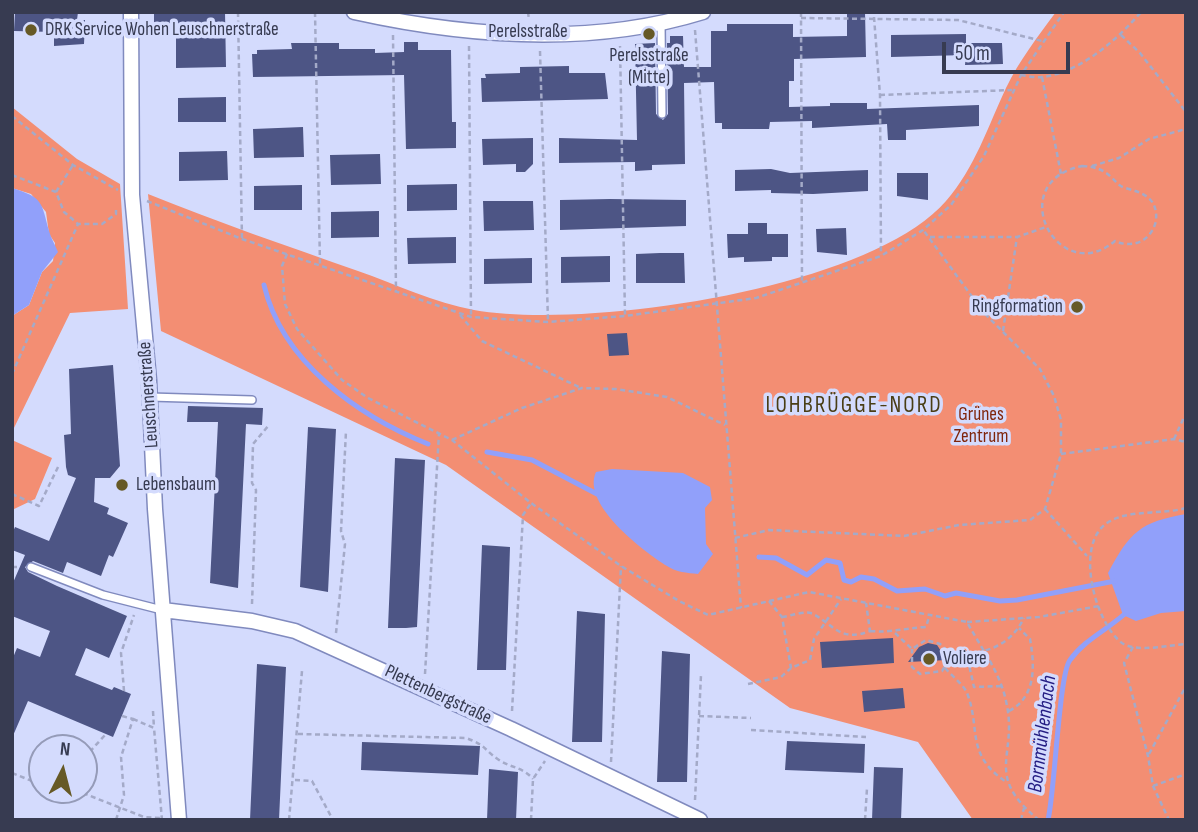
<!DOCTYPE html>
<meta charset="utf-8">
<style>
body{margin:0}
#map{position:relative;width:1198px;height:832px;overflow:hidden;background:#d4dbfd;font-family:"Sofia Sans Condensed",sans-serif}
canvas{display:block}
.frame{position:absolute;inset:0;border:14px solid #373b51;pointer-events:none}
.north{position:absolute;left:28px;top:734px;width:70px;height:70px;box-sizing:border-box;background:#d4dbfd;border:2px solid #959bb8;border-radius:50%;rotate:6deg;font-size:19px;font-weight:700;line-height:28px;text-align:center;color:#373b51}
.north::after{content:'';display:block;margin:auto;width:24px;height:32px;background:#665926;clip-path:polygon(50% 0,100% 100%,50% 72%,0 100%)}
.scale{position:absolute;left:942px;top:42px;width:128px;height:32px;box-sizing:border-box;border:4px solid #373b51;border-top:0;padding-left:9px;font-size:21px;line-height:24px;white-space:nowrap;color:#373b51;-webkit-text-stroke:5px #d4dbfd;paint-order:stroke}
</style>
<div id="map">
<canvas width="1198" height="832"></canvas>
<div class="frame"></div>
<div class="north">N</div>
<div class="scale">50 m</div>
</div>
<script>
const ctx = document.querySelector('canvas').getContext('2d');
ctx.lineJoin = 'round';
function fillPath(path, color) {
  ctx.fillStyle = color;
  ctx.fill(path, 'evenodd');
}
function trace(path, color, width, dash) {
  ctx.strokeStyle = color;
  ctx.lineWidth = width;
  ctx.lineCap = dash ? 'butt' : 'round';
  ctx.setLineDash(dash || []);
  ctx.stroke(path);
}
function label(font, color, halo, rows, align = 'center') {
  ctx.font = font + ' "Sofia Sans Condensed",sans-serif';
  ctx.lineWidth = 7;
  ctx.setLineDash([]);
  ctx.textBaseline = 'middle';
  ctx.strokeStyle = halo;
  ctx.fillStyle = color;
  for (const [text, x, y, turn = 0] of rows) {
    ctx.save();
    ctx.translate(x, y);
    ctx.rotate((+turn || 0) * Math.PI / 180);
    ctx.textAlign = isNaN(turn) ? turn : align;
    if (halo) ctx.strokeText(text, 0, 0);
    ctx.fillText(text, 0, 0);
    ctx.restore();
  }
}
const green = new Path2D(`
 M1056 12H1186V820H973L918 742 790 708 446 465 161 331 148 194C217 222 287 246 358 271 395 284 435 303 474 310 586 330 870 289 946 201 975 168 988 126 1006 88 1019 61 1038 36 1056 12Z
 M12 107 77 159 120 184 128 309 70 313 12 432V316L29 305 42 272 53 261 55 243 49 234 46 212 31 194 12 188Z
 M12 440 52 458 35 499 12 510Z`);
const water = new Path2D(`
 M12 188C44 198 41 202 49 231 51 238 55 245 58 252L42 272 29 305 12 316Z
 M612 469 683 473 710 487 712 500 705 508 706 544 713 554 698 574C687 573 676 572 667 566 643 551 581 504 596 472Z
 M1186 514V611L1161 613 1136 621 1123 615 1108 573C1130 532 1140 522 1186 514Z`);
const stream = new Path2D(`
 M264 285C282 362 358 416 428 444
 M487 452 532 460 597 494
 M759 557 776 558 807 575 826 560 840 563 844 580 851 582 861 577 874 579 897 591 925 589 945 596 956 593 1000 601 1017 600 1115 581
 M1048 820C1055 790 1059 674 1070 660 1085 639 1109 629 1128 611`);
const building = new Path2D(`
 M15 12H78L77 20H85L84 44 54 46V32L14 31Z
 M176 12H225L226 67 176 68V29L154 30V14Z
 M847 12H865L866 57 794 59V81H789V107L830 106V103H867V109L979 105V126L906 130V140H888L887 124 812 128V121L770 122 769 129H722V123H715L714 82 684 83 685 164 652 165V170L635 171V162L559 163V138L637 140 635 44 655 43 656 114 663 120 668 114 667 43H670V36H683L684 67H711V31H727V24H793V37L847 36Z
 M966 34V48V43H1002L1003 64 965 65 966 55 891 57V35Z
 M404 42H418V50H451L452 122H456V148L406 149 404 75 253 77 252 54H257V50L292 49 291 43H339V49H375V53L404 52Z
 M569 66V73H605L608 99 482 102 481 78H486L485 74 520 73V67Z
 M226 97V122H178V98Z
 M303 127 304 157 254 158 253 129Z
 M533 138V164L525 172H516V164L483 165 482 139Z
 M227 151 228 180 179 181V152Z
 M380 154 381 184 331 185 330 155Z
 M771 169 790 173 868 170V191L813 194 771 193V190L735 191V170Z
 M897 173H928V200L897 196Z
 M457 184V210L407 211V185Z
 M302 185V210H254V186Z
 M610 199 686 200V226L560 230V200Z
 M483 201H533L534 230 484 231Z
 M379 211V237L331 238V212Z
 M748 223H767V234H788V257H772V261L744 262V257L728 258 727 234H748Z
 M846 228 847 255 817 252 816 229Z
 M456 237V263L408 264 407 238Z
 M660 253H684L685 283H636V254Z
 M610 256V282L561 283V257Z
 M532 258V283L484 284V259Z
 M627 333 629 355 609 356 607 334Z
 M113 365 120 466 110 478H95L94 502 109 508 107 514 128 523 113 557 109 555 101 576 67 562 63 573 33 561 25 567 28 572 57 586 127 616 109 658 86 648 75 675 112 690 114 687 131 694 113 737 28 701 12 738V660L17 648 40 657 50 631 12 616V585L25 555 12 550V534L15 527 49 541 76 478 68 475 66 467 64 435 71 434 69 369Z
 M188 406 263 408 262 425 246 424 238 588 210 583 218 422H187Z
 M308 427 336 429 328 592 300 587Z
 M395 458 425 460 417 627 406 628H388Z
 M482 545 510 547 506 670H477Z
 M577 611 605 614 602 742H572Z
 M893 638 894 663 822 668 820 642Z
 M928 643 937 645 947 660 908 662 919 647Z
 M662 651 690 654 687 782H657Z
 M257 664 286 667 279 820H250Z
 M903 688 905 708 864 712 862 691Z
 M787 741 865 744 864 773 785 770Z
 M362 742 480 746 478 775 361 770Z
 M874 767 903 768 901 820H872Z
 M489 769 518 772 516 820H487Z`);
const path = new Path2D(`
 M238 12 242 239
 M315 12 320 264
 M528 12 529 20
 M801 12 802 283
 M874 17 880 95 881 255
 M801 18 958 20 1042 41
 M695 30 741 608
 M393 35 396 291
 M1121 35 1140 53 1186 112
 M469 46 471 316
 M620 46 625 316
 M540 51 548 321
 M1021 75C1027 76 1036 78 1042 77 1080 73 1118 39 1141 12
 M1042 77 1061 174
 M880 95 1012 90
 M12 116 73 165 118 190
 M1082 166C1112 167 1112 184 1125 188 1144 193 1158 198 1156 221 1151 241 1133 249 1115 241 1058 289 1002 182 1082 166Z
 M1092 166 1119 158 1149 139 1186 129
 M12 175 56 192 64 212 78 224H102L116 214V210
 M56 192 73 165
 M147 201 242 239 471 317 548 322 625 316 756 298 881 256 923 230 951 205 984 156 1021 75 1064 12
 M930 237H1017
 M287 254 282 266 285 304 297 329 342 380 368 398 452 440 531 503 621 566 679 601 708 615 809 592 967 622C981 648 1000 672 1006 701 1019 756 982 774 1039 820
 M460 315 482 341 581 388
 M1003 331 1017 237 1046 227
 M12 374 78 224
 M1174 439 1186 413
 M452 440 522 408 582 388 616 389 667 397 725 425
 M1061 454 1174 439 1186 442
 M12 494 39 506 59 465
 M1186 508C1162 515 1127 509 1107 523 1074 545 1095 623 1122 643 1137 653 1169 645 1186 644
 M1045 509 1087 556
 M735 538 769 530 904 536 959 525 1030 520 1045 509 1061 454V420L1054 396 1040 369 984 313 924 231
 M12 567H20
 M769 601 782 617 791 668
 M252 604 256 490 252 483 253 444 269 425
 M782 617C792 616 806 609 815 615 835 627 842 642 870 631L866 603
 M967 622 1039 617 1099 606
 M870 631C892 633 905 628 926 627L930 614
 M336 633 345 544 341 531 346 431
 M895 633 912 649 926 640 940 644 952 655 942 671 920 674 912 667V649
 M1133 647 1124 663 1148 756 1153 786 1169 820
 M959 654 969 665 974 687 1002 686
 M952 655C983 654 1009 648 1024 618
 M945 668C952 676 963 684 967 693 981 728 965 754 1005 781
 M425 674 439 433
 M748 684 781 677 791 668 810 660 814 639 841 599
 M124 691 121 653 134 615
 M153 711 154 728
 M512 711 523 515 531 503
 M1009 711C1036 697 1035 666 1030 639L1019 628
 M699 716 751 718
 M133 719 154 728 162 820
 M751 730 866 737
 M298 734 466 738C486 745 484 750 499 760 511 768 523 767 533 779
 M1149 754 1186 686
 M84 758 106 734
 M611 762 621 566
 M12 773 42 785
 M295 780 312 781 333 820
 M1153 786 1186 774
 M55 790 60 792
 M75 790 144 817 161 818
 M695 800 701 675
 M116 820 124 795 121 757 133 719 122 716
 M289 820 302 671
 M531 820 533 779 545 761
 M865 820 867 788
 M1021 820 1024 808`);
const lane = new Path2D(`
 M661 22 662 114
 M150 397 252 400
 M31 567 103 595 162 610`);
const street = new Path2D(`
 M131 12 132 195 149 380 155 509 179 820
 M354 12C467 37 590 47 703 12
 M163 610 252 621 295 631 511 729 700 820`);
const markers = [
 [31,30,7,"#665926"],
 [649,34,7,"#665926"],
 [1077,307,7,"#665926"],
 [122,485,7,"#665926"],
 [929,659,7,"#665926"]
];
const poiNames = [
 ["DRK Service Wohen Leuschnerstraße",45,30],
 ["Perelsstraße",649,56,"center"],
 ["(Mitte)",649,78,"center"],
 ["Ringformation",1063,307,"right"],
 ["Lebensbaum",136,485],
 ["Voliere",943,659]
];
const streetNames = [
 ["Perelsstraße",528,32],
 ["Leuschnerstraße",149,395,-94],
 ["Plettenbergstraße",438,695,25]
];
const parkNames = [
 ["Grünes",981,415],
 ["Zentrum",981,437]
];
const waterNames = [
 ["Bornmühlenbach",1043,734,-83]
];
const quarterNames = [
 ["LOHBRÜGGE-NORD",854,406]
];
fillPath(green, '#f38e73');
fillPath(water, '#91a0fa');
trace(stream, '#91a0fa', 5);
fillPath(building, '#4d5585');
trace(lane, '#808abe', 10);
trace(street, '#808abe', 17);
trace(path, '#a4aac8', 2.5, [5, 3.5]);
trace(lane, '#fff', 7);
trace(street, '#fff', 14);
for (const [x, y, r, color] of markers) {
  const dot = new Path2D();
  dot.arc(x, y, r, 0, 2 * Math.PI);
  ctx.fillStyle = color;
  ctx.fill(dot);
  trace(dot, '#d4dbfd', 2.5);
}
label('19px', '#373b51', '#d4dbfd', poiNames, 'left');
label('19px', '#373b51', '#d4dbfd', streetNames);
label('19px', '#7f250b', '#d4dbfd', parkNames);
label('italic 21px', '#241d83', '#d4dbfd', waterNames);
ctx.letterSpacing = '2px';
label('23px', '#493e15', '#d4dbfd', quarterNames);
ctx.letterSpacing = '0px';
</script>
